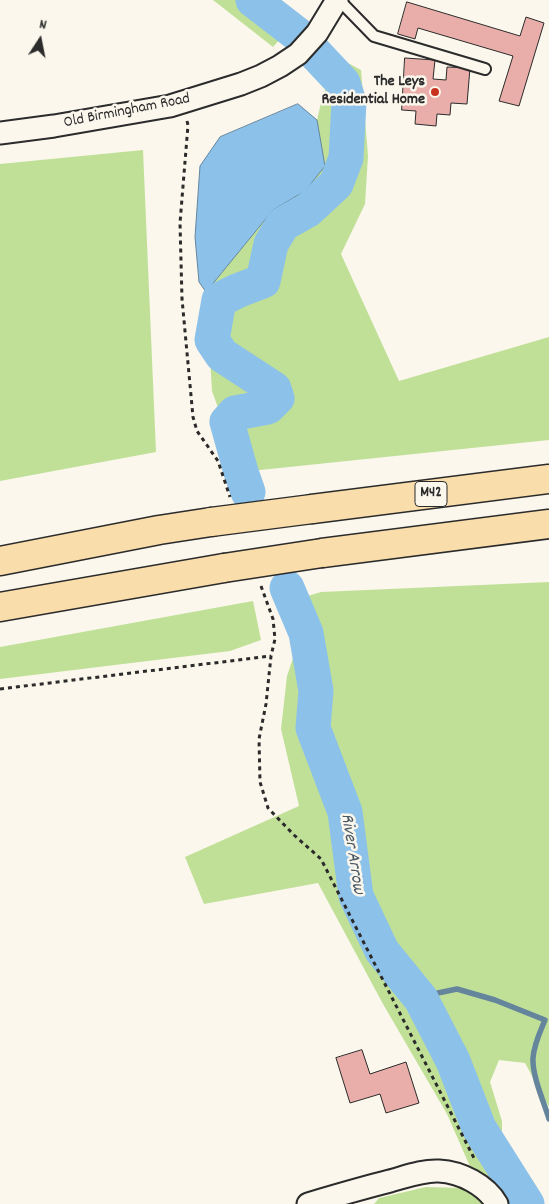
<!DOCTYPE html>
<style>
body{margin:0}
#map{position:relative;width:549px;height:1204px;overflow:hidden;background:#fbf7ec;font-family:Dekko,sans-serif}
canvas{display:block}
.north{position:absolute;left:15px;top:15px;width:50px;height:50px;-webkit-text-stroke:4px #fbf7ec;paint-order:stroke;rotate:11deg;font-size:14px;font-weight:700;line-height:20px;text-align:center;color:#2b2b2b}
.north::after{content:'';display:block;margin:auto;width:18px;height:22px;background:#2b2b2b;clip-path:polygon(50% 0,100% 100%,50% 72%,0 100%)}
</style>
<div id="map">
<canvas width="549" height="1204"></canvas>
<div class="north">N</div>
</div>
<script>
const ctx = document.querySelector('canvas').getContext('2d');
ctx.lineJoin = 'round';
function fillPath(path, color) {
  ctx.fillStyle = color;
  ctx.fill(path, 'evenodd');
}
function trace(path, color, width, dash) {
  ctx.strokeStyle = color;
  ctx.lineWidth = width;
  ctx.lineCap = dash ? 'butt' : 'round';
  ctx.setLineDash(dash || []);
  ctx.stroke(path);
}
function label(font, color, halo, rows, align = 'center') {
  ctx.font = font + ' Dekko,sans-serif';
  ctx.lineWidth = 5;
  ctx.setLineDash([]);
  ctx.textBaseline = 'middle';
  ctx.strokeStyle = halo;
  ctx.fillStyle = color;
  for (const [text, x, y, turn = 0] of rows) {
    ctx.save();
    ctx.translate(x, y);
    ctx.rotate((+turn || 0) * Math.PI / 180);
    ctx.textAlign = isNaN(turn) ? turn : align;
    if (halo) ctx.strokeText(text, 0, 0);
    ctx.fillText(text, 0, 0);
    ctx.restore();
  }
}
const green = new Path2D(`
 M213 0H274L297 20 273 47Z
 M337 57 361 70 368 156 365 204 341 254 399 381 549 337V440L241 472 212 391 206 292 306 170 322 98Z
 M143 150 156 452 0 481V164Z
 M549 582V1107L525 1063 499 1060 490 1082 502 1121V1180L472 1171 447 1114 383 1004 318 883 204 904 185 857 299 806 281 729 287 676 295 652 284 603 321 592Z
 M253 601 261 640 230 651 0 679V647Z
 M426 1187 464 1188 484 1204H374L379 1198Z`);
const water = new Path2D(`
 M298 104 317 120 325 166 305 191 273 210 206 292 199 282 195 237 200 166 220 137Z`);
const stream = new Path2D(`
 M421 999 433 994 457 989 495 1000 545 1020C540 1032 534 1044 533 1058 532 1076 544 1102 549 1119`);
const river = new Path2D(`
 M248 492 241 472 227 422 235 413 268 407 277 398 274 389 222 355 212 340 219 300 237 291 263 281 271 244 283 224 308 210 336 184 346 158 349 102 343 83 297 34 253 0
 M287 588 306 633 316 691 313 728 345 812 356 896 382 951 421 999 453 1061 479 1128 527 1204`);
const building = new Path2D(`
 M407 2 520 36 526 17 544 23 519 106 499 101 513 56 418 28 415 39 398 34Z
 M405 58 435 60 433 79 446 80 447 67 470 68 467 104 451 103 450 115 437 114 436 126 415 124 416 111 402 110Z
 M362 1050 370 1074 406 1062 419 1103 386 1113 380 1094 350 1103 336 1058Z`);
const path = new Path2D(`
 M187 121 188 125 180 223 182 299 193 417 197 431 218 461 230 497
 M261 586 273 619 275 639 271 656 266 704 259 739 260 782 268 808 294 835 321 859 475 1160
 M0 689 271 656`);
const service = new Path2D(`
 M339 0 374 36 485 69`);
const minor = new Path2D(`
 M0 133 54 126 170 106 241 84 261 76 280 66 298 54 317 33 337 0
 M308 1204C335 1196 362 1188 390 1181 405 1177 423 1170 439 1171 461 1172 486 1185 497 1204`);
const motorway = new Path2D(`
 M312 509 549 479
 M322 553 549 524
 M0 561 159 530 211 522
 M0 607 224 568`);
const motorwayBridge = new Path2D(`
 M211 522 312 509
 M224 568 322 553`);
const markers = [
 [435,92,5,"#c8321e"]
];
const shields = [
 [431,494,32]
];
const shieldNames = [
 ["M42",431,494]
];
const poiNames = [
 ["The Leys",425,83],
 ["Residential Home",425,101]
];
const streetNames = [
 ["Old Birmingham Road",127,112,-11]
];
const waterNames = [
 ["River Arrow",351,854,81]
];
fillPath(green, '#c0e098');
fillPath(water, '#8cc1e9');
trace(water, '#65859d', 1);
trace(stream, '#65859d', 5.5);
trace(river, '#8cc1e9', 35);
fillPath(building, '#e9aea9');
trace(building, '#2b2b2b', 1);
trace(service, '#2b2b2b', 14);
trace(minor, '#2b2b2b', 25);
trace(motorway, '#2b2b2b', 31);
trace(path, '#2b2b2b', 3, [4, 4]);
trace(service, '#fbf7ec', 10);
trace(minor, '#fbf7ec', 21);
trace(motorway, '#f9ddab', 28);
trace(motorwayBridge, '#2b2b2b', 31, []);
trace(motorwayBridge, '#f9ddab', 28);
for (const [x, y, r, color] of markers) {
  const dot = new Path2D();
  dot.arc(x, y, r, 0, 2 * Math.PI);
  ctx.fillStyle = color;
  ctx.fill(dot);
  trace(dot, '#fbf7ec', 2);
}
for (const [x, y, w] of shields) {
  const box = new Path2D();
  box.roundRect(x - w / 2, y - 12.5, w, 25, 4);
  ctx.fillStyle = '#fbf7ec';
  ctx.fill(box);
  trace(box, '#2b2b2b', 1);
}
label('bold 15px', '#2b2b2b', null, shieldNames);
label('bold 16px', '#2b2b2b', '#fbf7ec', poiNames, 'right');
label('16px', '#2b2b2b', '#fbf7ec', streetNames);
label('italic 18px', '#485864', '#fbf7ec', waterNames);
</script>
